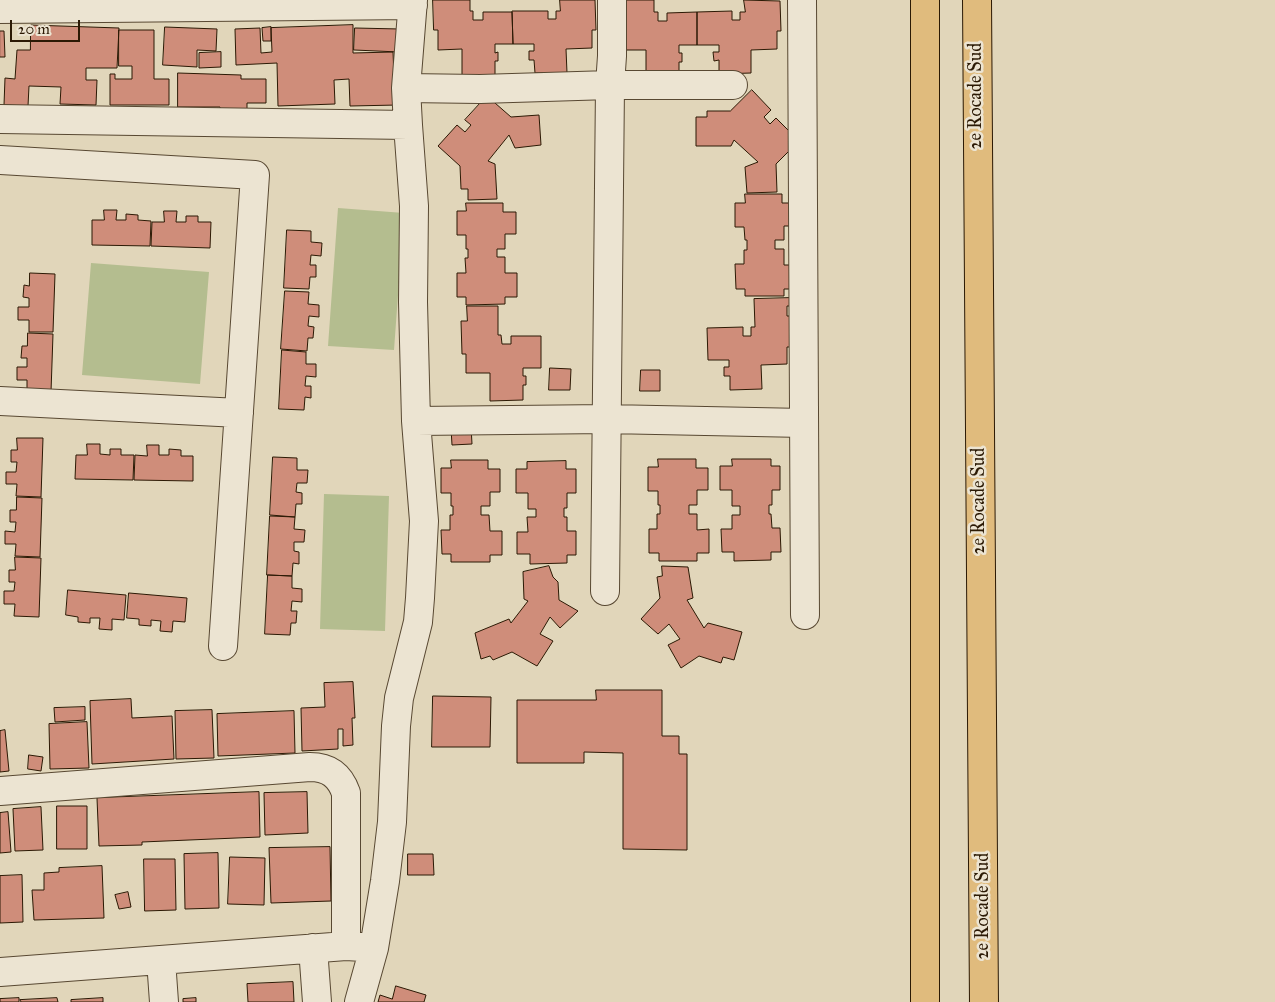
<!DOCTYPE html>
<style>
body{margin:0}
#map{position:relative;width:1275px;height:1002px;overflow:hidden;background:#e1d6ba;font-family:"IM FELL Great Primer",serif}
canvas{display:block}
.scale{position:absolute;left:10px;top:20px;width:70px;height:22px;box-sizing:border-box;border:2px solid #2b1904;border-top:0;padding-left:6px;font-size:15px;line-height:18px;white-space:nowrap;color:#2b1904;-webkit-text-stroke:4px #ece4d2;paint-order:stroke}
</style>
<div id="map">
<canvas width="1275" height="1002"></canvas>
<div class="scale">20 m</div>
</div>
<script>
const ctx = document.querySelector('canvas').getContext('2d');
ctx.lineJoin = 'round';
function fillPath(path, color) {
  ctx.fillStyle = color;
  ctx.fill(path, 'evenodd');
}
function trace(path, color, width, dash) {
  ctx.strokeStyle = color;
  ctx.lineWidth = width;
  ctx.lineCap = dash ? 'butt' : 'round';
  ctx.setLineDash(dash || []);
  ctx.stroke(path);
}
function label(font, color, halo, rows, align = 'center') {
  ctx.font = font + ' "IM FELL Great Primer",serif';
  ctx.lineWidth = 5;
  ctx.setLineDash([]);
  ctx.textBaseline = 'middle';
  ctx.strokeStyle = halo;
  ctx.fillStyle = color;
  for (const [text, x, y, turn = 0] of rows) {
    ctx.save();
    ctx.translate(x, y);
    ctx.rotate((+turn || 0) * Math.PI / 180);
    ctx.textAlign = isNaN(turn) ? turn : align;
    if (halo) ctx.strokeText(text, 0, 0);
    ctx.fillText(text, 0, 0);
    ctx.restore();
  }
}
const green = new Path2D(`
 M338 208 404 213 394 350 328 346Z
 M91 263 209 272 200 384 82 375Z
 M324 494 389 496 385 631 320 629Z`);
const building = new Path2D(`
 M433 0H470V11H473V20H483V12H512L513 44H495V53L498 52V61H495V77H462V49L438 50V30H434Z
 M560 0H595L596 30H592V48L566 49 567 73H535L534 60H529V51H534V44H513L512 11H548V19H556V11H560Z
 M618 0H654V12H658V21H667V13L697 12V45H679V53H682V62H679V77H646V50H623Z
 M744 0 780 1 781 31H777V49L751 50V73L719 74V60L714 61 713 52H719V45H697V12L732 11V20H740V12H745Z
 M31 25 119 28 117 68H86V80H97L96 105 60 104 61 87 29 86 28 106 4 105 5 78 15 79 17 50H30Z
 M353 25V53L393 52 394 76 398 105 350 106 349 79 334 80 335 104 278 106 277 63 236 65 235 29 260 28 261 53 272 52 271 28Z
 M165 27 217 29 216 51 197 50V67L163 65Z
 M271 27V41H263L262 28Z
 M355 28 400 29 399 52 354 50Z
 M119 30H154V79H169V105H110V74H115V79H132V66H119Z
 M0 31H4L5 57H0Z
 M221 52V67L199 68V53Z
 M178 73 241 75V79H266V103H247V109H220V107H178Z
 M752 90 771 110 764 117 770 124 776 118 799 141 776 164 777 192 747 193 745 167 758 162 734 140 731 146H696V117H707V111H730Z
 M487 96 511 117 539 115 541 145 515 148 509 135 488 161 495 164 497 199 468 200V189H461L460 166 438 146 457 125 465 132 471 125 465 120Z
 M745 194H782V203H794V226H784V240H775V249H784V265H795L796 289H784V296H745V289H736L735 264H744V250H747V240H745L744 227H735V203H745Z
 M466 203H503V212H516V234H505V249H497V257H505V273H517V297H505V304L466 305V297H457V273H466L465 258H468V249H466V235H457V211H466Z
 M104 210H117L116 220H126V214L138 215V220L151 221 150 246 92 245V220H104Z
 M164 211H177L176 222H186V216H198V222H211L210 248 151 246 152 222H164Z
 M287 230 311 231V242L322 243 321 256 311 255 310 265H316V277H310L309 289 284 288Z
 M30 273 55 274 53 332H29V320H18V307H29V298L23 297 24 285 29 286Z
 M285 291 309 292 308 304 319 305V317L309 316 308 326 314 327 313 338H308L307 351 281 349Z
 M790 298V306H787V316H791V347H787V364L761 365 762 389 730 390V376H724V367H729V360H708L707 328 743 327V336H751V327H755L754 299Z
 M467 306H498V335H501L502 344H511V336H541V368H523V376H526V385H523V400L490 401V373H466V354H462L461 321H467Z
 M28 333 53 334 51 392H27V380H17V367H27V358H21L22 346H27Z
 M282 350 306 352V364H316V377L306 376 305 386H311V398L305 397 304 410 279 409Z
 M550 368 571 369 570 390H549Z
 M641 370H660V391H640Z
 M471 426 472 444 452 445 451 428Z
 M17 438H43L41 497 16 496 17 484H6V472H16L17 462H11V450H17Z
 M87 444H100V454L110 455V449H121V455H134L133 480 75 479 76 455H87Z
 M147 445H159V455H169V449L181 450V456H193V481L134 480 135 455 147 456Z
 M273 457 297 458V470H308L307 483H297L296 492 302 493V504H296L295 517 270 515Z
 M658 459H696V468H708V490H697V505H689V514H697V530L709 529V553H697V561H659V553H649V529H657V514H660V505H658V491H648V467H658Z
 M732 459H771V466H780V490H772V505H769V514H771L772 528H780L781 552H771V560L734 561V552H722L721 529H732V515H740V506H732V490H720V466H732Z
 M451 460H488V469H500V492H490V506H481V515H489L490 531H502V555H490V562H451V554H442L441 530H450V515H453V506H451V493H441V468H451Z
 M566 461V469H576V493H567V508H564V517H567V531H576V555H567V563L530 564V554H517V532H528L527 517H536V509H528V493H516V469H527V462Z
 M17 497 42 498 40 557 15 556 16 544H5V531L15 532 16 522H10V510H16Z
 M270 516 295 517 294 529 305 530 304 542H294V551L299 552V564L293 563 292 576 267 575Z
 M15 557 41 558 39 617 14 616 15 604H4V591H14L15 582H9V570H15Z
 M549 566 553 577 558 582 559 600 578 611 560 628 550 617 540 634 553 641 537 666 512 652 493 660 490 656 481 659 475 633 509 619 511 623 528 601 524 599 523 572Z
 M662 566 688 567 693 598 687 600 704 628 708 623 742 632 734 660 723 657 721 663 699 656 681 668 668 645 680 639 669 624 658 634 641 619 660 598 657 577 662 576Z
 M268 575 292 576V588L302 589V602L292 601 291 611H297L296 623H291L290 635 265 634Z
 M68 590 126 595 124 620 112 619V630L99 629 100 618H90V623L78 622V617L66 615Z
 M129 593 187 598 185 622 173 621 172 632 160 631 161 621 151 620V626L139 625V619L127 618Z
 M353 682 355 718H352L353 745 343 746V729H338V749L302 751 301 708 325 707 324 683Z
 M596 690H662V736H679V754H687V850L623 849V753L584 752V763H517V700H596Z
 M433 696 491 697 490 747H432Z
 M131 699 132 718 172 716 174 759 92 764 90 701Z
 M85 707V720L55 722 54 708Z
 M212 710 214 758 176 759 175 711Z
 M294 711 295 753 218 756 217 714Z
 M87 722 89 768 50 769 49 724Z
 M5 730 9 771 0 772V731Z
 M29 755 43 757 41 771 28 769Z
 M259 792 260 837 142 842V845L99 846 97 798Z
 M307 792 308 833 265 835 264 793Z
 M57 806H87V849H57Z
 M41 807 43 850 15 851 13 809Z
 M8 812 11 852 0 853V813Z
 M330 847 331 901 271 903 269 848Z
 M218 853 219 908 185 909 184 854Z
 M408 854H433L434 875H408Z
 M230 857 265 858 264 905 228 904Z
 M144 859H175L176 910 145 911Z
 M102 866 104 918 34 920 32 890H44V873L59 872V868Z
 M22 875 23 922 0 923V876Z
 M128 892 131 907 119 909 115 895Z
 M293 982 294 1002H248L247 984Z
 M396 986 426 995 424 1002H378L380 995 392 999Z
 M19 998V1002H0V999Z
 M57 998 58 1002H21L20 1000Z
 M103 998V1002H71V1000Z
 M196 998V1002H183V999Z`);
const minor = new Path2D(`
 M802 0 805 615
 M0 9 413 5
 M406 88 480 89 610 85 612 56V0
 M0 119 408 125 406 88 413 0
 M0 160 255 175 223 646
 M0 401 239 413
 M416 421 607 419 804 423
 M605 591 610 85H733
 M0 791 310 767C329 767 340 776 346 793V946
 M313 948 317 1002
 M161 960 164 1002
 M0 972 346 946 363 947
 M359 1002 374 948 385 881 392 822 396 726 399 698 418 622 420 598 424 521 416 421 413 302 414 206 408 125`);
const motorway = new Path2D(`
 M977 0 984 1002
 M925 1002V0`);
const streetNames = [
 ["2e Rocade Sud",977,96,-90],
 ["2e Rocade Sud",980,501,-90],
 ["2e Rocade Sud",984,906,-90]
];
fillPath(green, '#b4bd8f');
fillPath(building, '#cf8d7a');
trace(building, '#2b1904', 1);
trace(minor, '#584832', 30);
trace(motorway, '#2b1904', 30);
trace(minor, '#ece4d2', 28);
trace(motorway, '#e0bb7d', 28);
label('18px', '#2b1904', '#ece4d2', streetNames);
</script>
